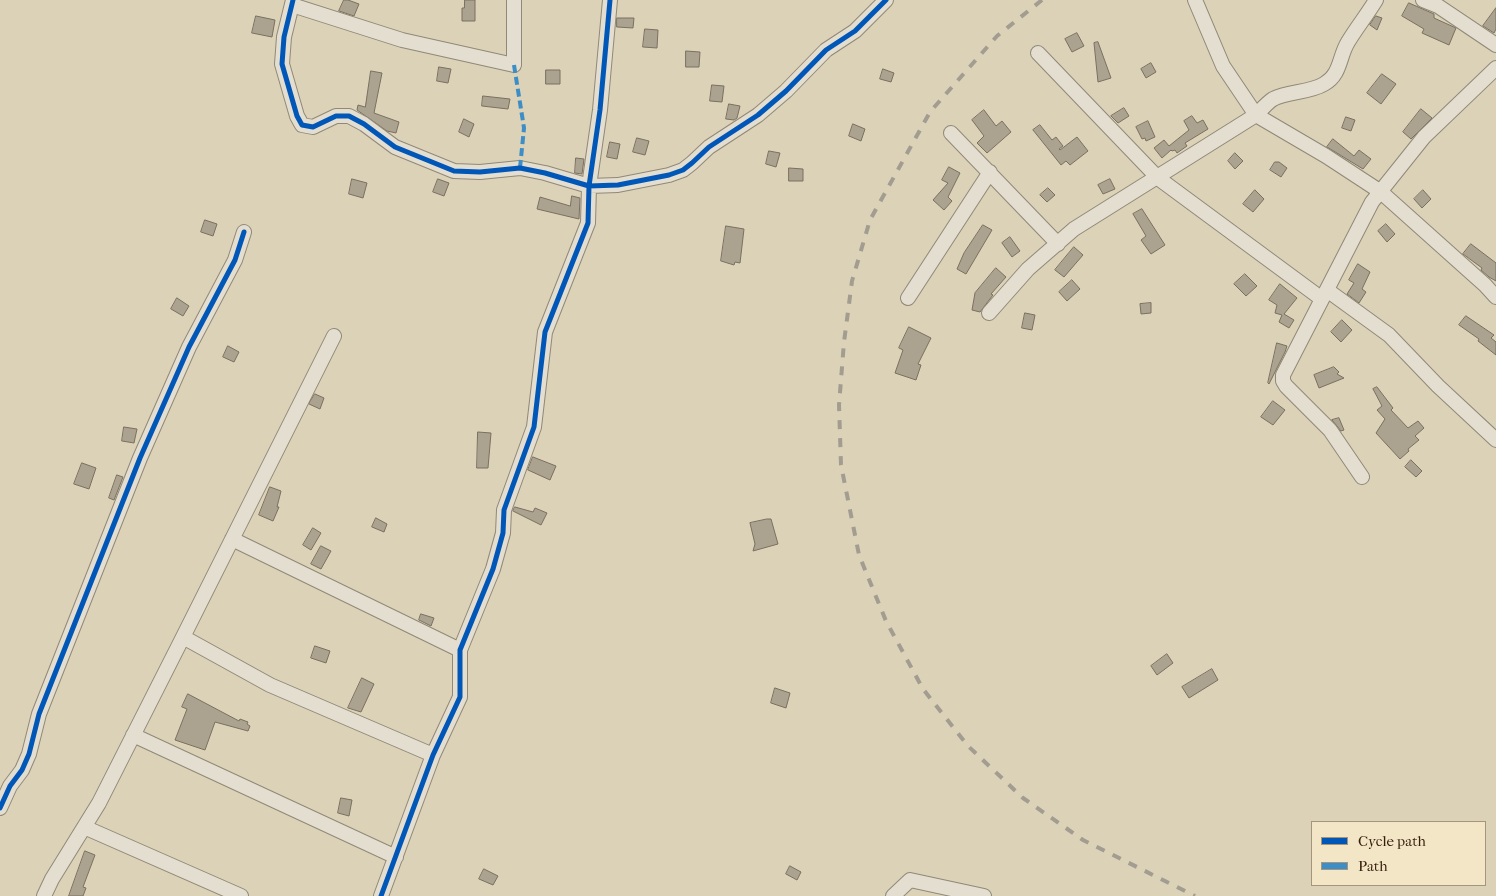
<!DOCTYPE html>
<style>
body{margin:0}
#map{position:relative;width:1496px;height:896px;overflow:hidden;background:#dcd2b7;font-family:"IM FELL French Canon",serif}
canvas{display:block}
.legend{position:absolute;left:1311px;top:821px;width:175px;height:65px;box-sizing:border-box;background:#f2e6c6;border:1px solid #a7957b;margin:0;padding:6px 9px;list-style:none;font-size:15px;color:#371c0b}
.legend li{display:flex;align-items:center;gap:10px;height:25px}
.legend b{width:25px;border:1px solid #a7957b}
</style>
<div id="map">
<canvas width="1496" height="896"></canvas>
<ul class="legend">
<li><b style="height:6px;background:#0057b8"></b>Cycle path</li>
<li><b style="height:6px;background:#3d8dc6"></b>Path</li>
</ul>
</div>
<script>
const ctx = document.querySelector('canvas').getContext('2d');
ctx.lineJoin = 'round';
function fillPath(path, color) {
  ctx.fillStyle = color;
  ctx.fill(path, 'evenodd');
}
function trace(path, color, width, dash) {
  ctx.strokeStyle = color;
  ctx.lineWidth = width;
  ctx.lineCap = dash ? 'butt' : 'round';
  ctx.setLineDash(dash || []);
  ctx.stroke(path);
}
const building = new Path2D(`
 M344 0H348L359 4 354 16 339 11Z
 M465 0H475V21H462V8H464Z
 M1409 3 1434 14V18L1456 28 1449 45 1422 33 1424 29 1402 16Z
 M1496 8V29L1494 33 1483 26Z
 M256 16 275 20 272 37 252 33Z
 M1376 16 1382 18 1377 30 1370 25Z
 M617 18H634L633 28 617 27Z
 M645 29 658 30 657 48 643 47Z
 M1077 33 1084 46 1072 52 1065 39Z
 M1098 42 1111 78 1098 82 1094 43Z
 M686 51 700 52 699 67H686Z
 M1151 63 1156 72 1146 78 1141 69Z
 M439 67 451 69 448 83 437 81Z
 M883 69 894 73 891 82 880 79Z
 M546 70H560V84H546Z
 M371 71 382 73 374 113 399 122 396 133 387 131 357 110 358 105 365 107Z
 M1382 74 1396 84 1381 104 1367 93Z
 M712 85 724 86 722 102 710 101Z
 M483 96 510 99 508 109 482 106Z
 M729 104 740 106 737 118 734 120 726 119Z
 M1124 108 1129 116 1118 123 1111 116Z
 M1421 109 1432 118 1411 139 1403 132Z
 M984 110 996 126 1002 121 1011 132 987 153 977 143 984 136 972 120Z
 M1192 116 1197 123 1203 120 1208 129 1185 143 1187 146 1177 153 1175 150 1172 151 1171 150 1162 158 1154 148 1164 140 1169 146 1189 130 1184 121Z
 M1346 117 1355 120 1351 131 1342 128Z
 M464 119 474 124 469 137 459 132Z
 M1148 121 1155 137 1146 141 1145 138 1142 139 1136 127Z
 M853 124 865 129 861 141 849 136Z
 M1040 125 1052 140 1056 137 1063 146 1059 149 1060 150 1077 137 1088 151 1070 165 1066 161 1061 165 1033 130Z
 M637 138 649 141 645 155 633 152Z
 M1333 139 1354 156 1359 150 1371 159 1363 169 1327 147Z
 M610 142 620 144 617 159 607 157Z
 M769 151 780 153 776 167 766 164Z
 M1235 153 1243 161 1235 169 1228 161Z
 M576 158 584 159 582 174 575 173Z
 M1275 162H1279L1287 168 1281 177 1270 170Z
 M949 167 960 173 948 197 952 201 944 210 933 200 948 183 942 180Z
 M789 168 803 169V181H789Z
 M352 179 367 183 363 198 349 194Z
 M438 179 449 183 444 196 433 192Z
 M1110 179 1115 189 1103 194 1098 185Z
 M1048 188 1055 195 1047 202 1040 195Z
 M1255 190 1264 199 1253 212 1243 204Z
 M1423 190 1431 199 1422 208 1414 199Z
 M572 196 580 198 579 219 537 209 540 197 570 206Z
 M1142 209 1165 245 1151 254 1141 240 1146 236 1133 214Z
 M205 220 217 224 213 236 201 232Z
 M1386 224 1395 234 1387 242 1378 231Z
 M983 225 992 230 966 274 957 269 964 253Z
 M726 226 744 229 740 263 735 262 734 265 721 261Z
 M1010 237 1020 251 1012 257 1002 243Z
 M1471 244 1496 263V281L1489 277 1481 270 1482 268 1463 254Z
 M1074 247 1083 255 1064 277 1055 270Z
 M1358 264 1370 272 1362 289 1366 292 1359 303 1347 294 1354 283 1349 280Z
 M996 268 1006 277 991 294 993 295 980 312 972 310 975 293Z
 M1245 274 1257 286 1246 296 1234 284Z
 M1072 280 1080 289 1067 301 1059 292Z
 M1280 284 1297 298 1284 314 1294 320 1289 328 1279 322 1282 315 1275 313 1277 305 1269 300Z
 M177 298 189 306 183 316 171 309Z
 M1151 303V313L1141 314 1140 304Z
 M1025 313 1035 315 1032 330 1022 328Z
 M1466 316 1494 335 1491 338 1496 342V355L1478 341 1479 339 1459 325Z
 M1342 320 1352 330 1341 342 1331 332Z
 M909 327 931 338 918 364 921 365 916 380 895 373 903 350 899 348Z
 M1277 343 1287 346 1285 352 1269 384 1268 383Z
 M228 346 239 352 234 362 223 357Z
 M1334 367 1339 372 1337 374 1344 378 1319 388 1314 375Z
 M1377 387 1393 408 1391 410 1408 428 1418 421 1424 428 1415 436 1419 440 1408 449 1409 451 1400 459 1376 433 1385 419 1377 410 1382 406 1373 389Z
 M315 394 324 398 320 409 309 404Z
 M1273 401 1285 410 1273 425 1261 417Z
 M1339 418 1344 430 1341 431 1332 420Z
 M124 427 137 429 134 443 122 441Z
 M478 432 491 433 488 468H477Z
 M533 457 556 466 550 480 528 470Z
 M1411 460 1422 471 1416 477 1405 467Z
 M82 463 96 468 89 489 74 484Z
 M117 475 123 477 114 500 109 498Z
 M270 487 281 491 277 507H279L273 521 259 515Z
 M515 507 533 512 535 508 547 513 541 525 513 511Z
 M376 518 387 524 384 532 372 527Z
 M767 519H771L778 544 753 551 755 544 750 523Z
 M313 528 321 533 311 550 303 545Z
 M321 546 331 551 321 569 311 564Z
 M421 614 434 618 431 626 419 620Z
 M315 646 330 651 326 663 311 658Z
 M1167 654 1173 663 1157 675 1151 666Z
 M1212 669 1218 680 1189 698 1182 687Z
 M362 678 374 684 361 712 348 708Z
 M775 688 790 693 786 708 771 703Z
 M188 694 239 721 240 719 248 722 247 724 250 726 248 731 215 722 205 750 175 740 187 709 182 707Z
 M341 798 352 800 349 816 338 813Z
 M85 851 95 855 83 887 86 888 83 896H69Z
 M790 866 801 872 797 880 786 874Z
 M484 869 498 876 493 885 479 879Z`);
const street = new Path2D(`
 M293 0 284 37 282 64 297 116 302 125 313 127 336 116H349L364 124 395 147 454 171 480 172 520 168 545 173 589 186 618 185 669 175 683 170 692 163 709 147 758 115 786 91 826 50 855 31 886 0
 M1195 0 1223 66 1256 115 1326 156 1381 192 1485 285 1496 297
 M1423 0 1438 6 1496 45
 M292 5 402 40 514 65V0
 M1038 53 1158 178 1322 299
 M951 133 1058 244
 M1327 290 1389 335 1438 386 1496 440
 M908 298 990 172
 M989 313 1028 269 1074 229 1256 115C1262 109 1267 103 1273 99 1288 91 1309 93 1324 84 1341 75 1339 56 1348 42 1357 27 1367 15 1376 0
 M1362 477 1330 430 1286 386 1283 381V375L1372 202 1424 137 1496 68
 M232 539 460 650
 M183 637 334 336
 M133 735 396 857
 M0 808 10 786 22 770 29 754 39 714 140 458 189 347 235 260 244 232
 M84 827 241 896
 M44 896 52 879 99 803 183 637 270 685 433 755
 M381 896 433 755 460 697V650L493 569 503 533 504 510 534 427 545 332 588 223 589 186 600 110 610 0
 M893 896 910 880 984 896`);
const rail = new Path2D(`
 M1042 0 997 36 930 112 870 220 852 281 844 342 839 405 841 465 859 555 886 621 923 689 968 746 1023 798 1083 840 1195 896`);
const quiet = new Path2D(`
 M514 65 524 128 520 168`);
const cycleway = new Path2D(`
 M293 0 284 37 282 64 297 116 302 125 313 127 336 116H349L364 124 395 147 454 171 480 172 520 168 545 173 589 186 618 185 669 175 683 170 692 163 709 147 758 115 786 91 826 50 855 31 886 0
 M0 808 10 786 22 770 29 754 39 714 140 458 189 347 235 260 244 232
 M381 896 433 755 460 697V650L493 569 503 533 504 510 534 427 545 332 588 223 589 186 600 110 610 0`);
fillPath(building, '#aba28f');
trace(building, '#7a7060', 1);
trace(street, '#918877', 16);
trace(street, '#e3ded0', 14);
trace(rail, '#a39c90', 4, [9, 9]);
trace(quiet, '#3d8dc6', 4, [8, 4]);
trace(cycleway, '#0057b8', 5);
</script>
